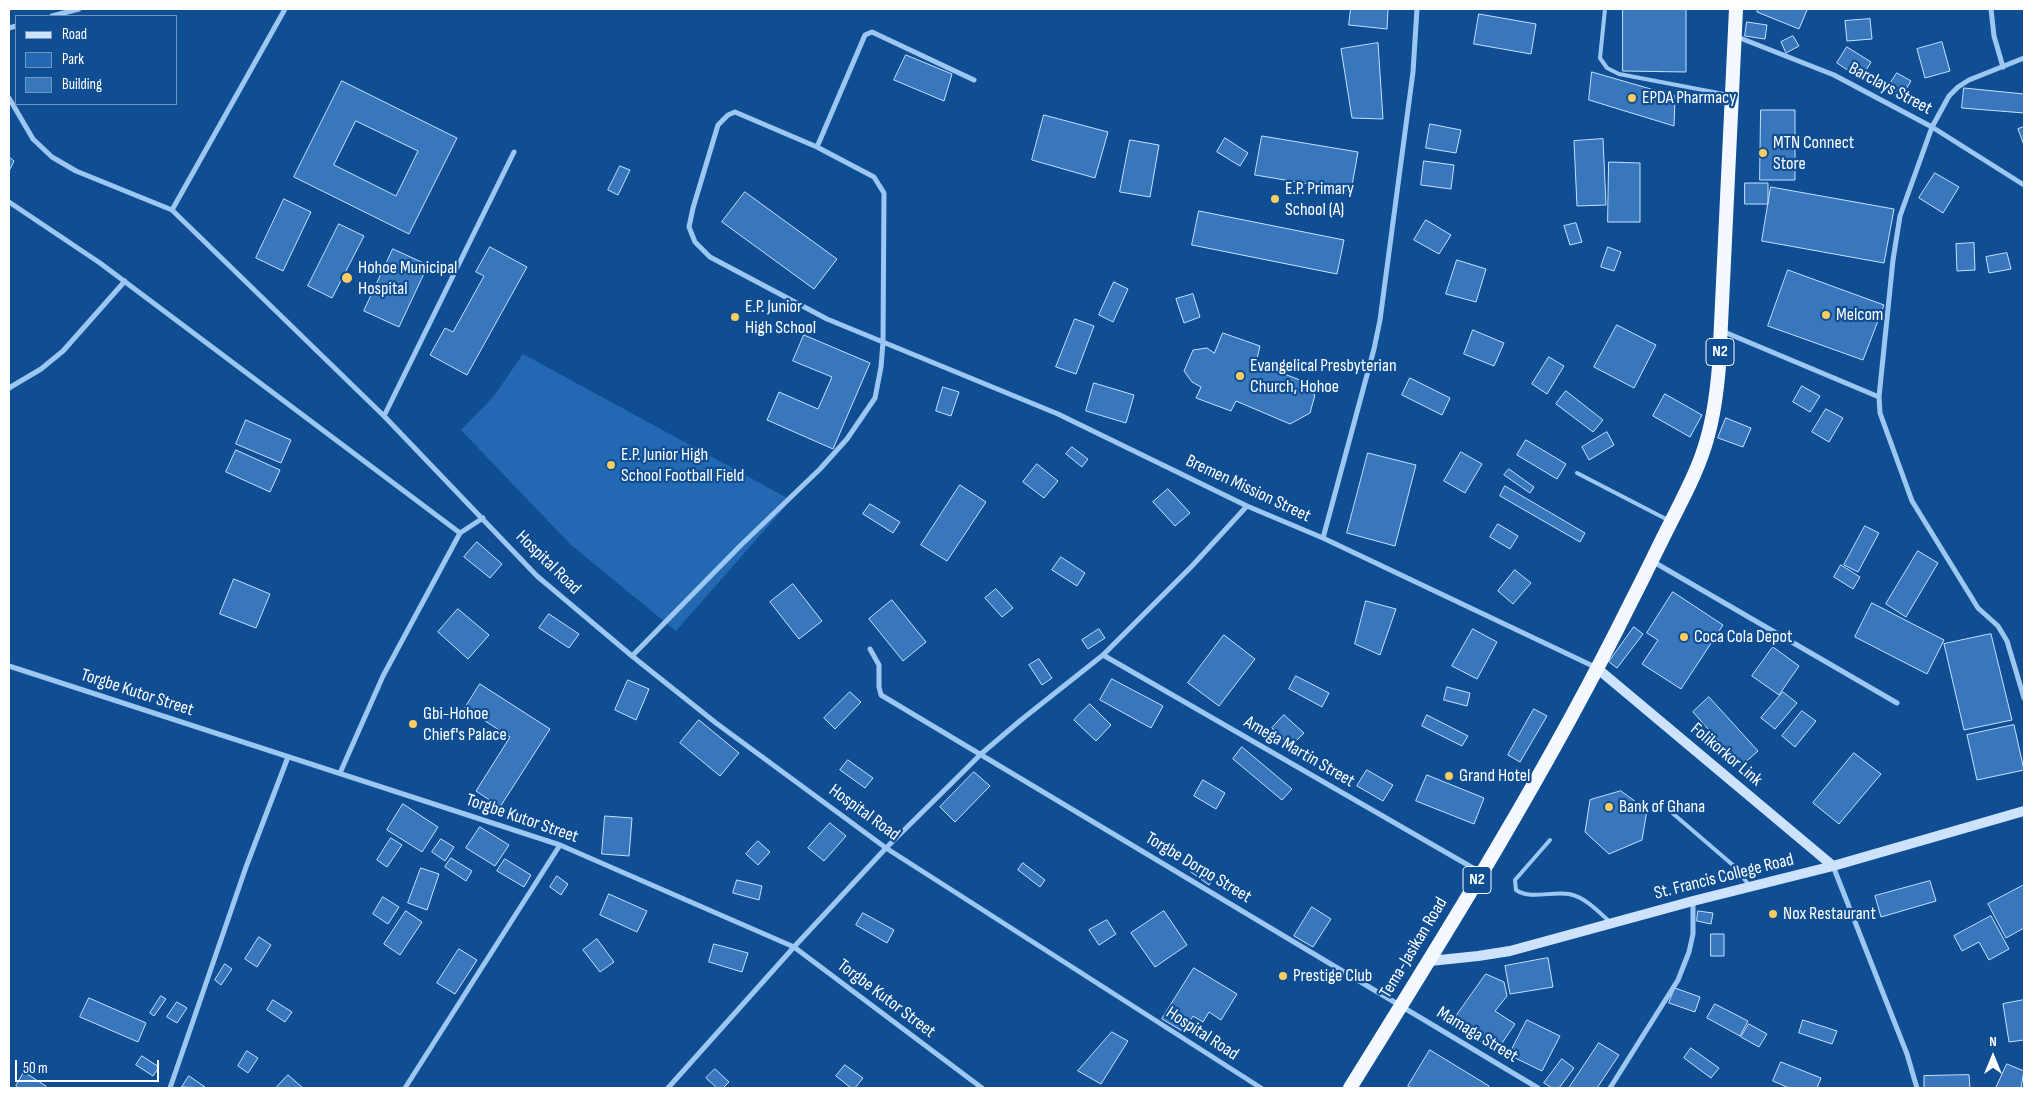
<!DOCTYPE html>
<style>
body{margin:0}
#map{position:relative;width:2033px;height:1097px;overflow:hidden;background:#104e93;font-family:"Sofia Sans Condensed",sans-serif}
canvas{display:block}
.frame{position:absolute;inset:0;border:10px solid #fff;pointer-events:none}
.legend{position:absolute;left:15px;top:15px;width:162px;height:90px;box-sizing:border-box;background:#104e93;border:1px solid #7095be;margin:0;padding:6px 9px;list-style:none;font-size:15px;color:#fff}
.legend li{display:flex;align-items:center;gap:10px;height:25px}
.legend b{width:25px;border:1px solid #7095be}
.north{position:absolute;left:1968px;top:1032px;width:50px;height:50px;-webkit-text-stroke:4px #104e93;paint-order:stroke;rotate:0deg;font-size:14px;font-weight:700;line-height:20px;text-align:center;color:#fff}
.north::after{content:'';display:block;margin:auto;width:18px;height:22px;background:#fff;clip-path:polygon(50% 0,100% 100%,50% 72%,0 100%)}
.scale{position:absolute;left:15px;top:1060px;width:144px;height:22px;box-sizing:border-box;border:2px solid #fff;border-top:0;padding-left:6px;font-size:15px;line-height:18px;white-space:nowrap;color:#fff;-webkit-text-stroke:4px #104e93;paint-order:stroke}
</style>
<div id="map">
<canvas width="2033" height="1097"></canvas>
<div class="frame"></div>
<ul class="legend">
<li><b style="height:6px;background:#cde3fd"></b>Road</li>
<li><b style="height:14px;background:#2268b3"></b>Park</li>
<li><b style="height:14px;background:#3977bc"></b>Building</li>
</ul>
<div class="north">N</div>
<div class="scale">50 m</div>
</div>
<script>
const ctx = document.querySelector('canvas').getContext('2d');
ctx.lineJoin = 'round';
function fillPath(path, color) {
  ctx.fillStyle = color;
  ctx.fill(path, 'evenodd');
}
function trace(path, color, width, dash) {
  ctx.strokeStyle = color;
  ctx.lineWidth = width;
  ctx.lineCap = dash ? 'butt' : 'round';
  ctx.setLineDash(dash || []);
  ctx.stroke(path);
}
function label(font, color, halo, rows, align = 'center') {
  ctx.font = font + ' "Sofia Sans Condensed",sans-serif';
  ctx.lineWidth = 4.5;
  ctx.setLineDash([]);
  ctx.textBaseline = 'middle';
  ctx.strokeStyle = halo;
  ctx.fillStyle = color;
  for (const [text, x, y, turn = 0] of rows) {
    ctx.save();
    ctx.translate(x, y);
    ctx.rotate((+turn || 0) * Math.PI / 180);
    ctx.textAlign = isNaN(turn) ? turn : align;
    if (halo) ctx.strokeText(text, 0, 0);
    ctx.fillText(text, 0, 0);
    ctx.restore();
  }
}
const green = new Path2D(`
 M523 354 791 500 676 631 571 545 461 430 494 396Z`);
const building = new Path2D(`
 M1351 9H1388L1387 29 1349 25Z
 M1623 9H1686V72L1623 71Z
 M1759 9H1804L1807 10 1799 29 1757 12Z
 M1479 14 1536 24 1531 54 1474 44Z
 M1870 19 1872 39 1847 41 1845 21Z
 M1747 22 1767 25 1765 39 1745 36Z
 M1793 36 1799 46 1786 53 1781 42Z
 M1942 42 1950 71 1925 78 1917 49Z
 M1378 43 1383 119 1352 118 1341 49Z
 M1847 47 1871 62 1861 79 1837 63Z
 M906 55 952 74 944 101 894 80Z
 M1592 72 1675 96 1674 126 1589 100Z
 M1897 73 1911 81 1900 99 1886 90Z
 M342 81 457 138 409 234 294 177ZM356 121 418 151 396 196 334 165Z
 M1964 88 2024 94V113L1962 108Z
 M1761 110H1795V180H1760Z
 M1044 115 1108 132 1095 178 1032 160Z
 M1430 124 1461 130 1456 153 1426 148Z
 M2024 127V145L2018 129Z
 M1262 136 1358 152 1351 191 1255 175Z
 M1225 138 1248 153 1240 166 1217 152Z
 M1603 139 1606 205 1577 206 1574 141Z
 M1130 140 1159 145 1150 197 1120 192Z
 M9 157 14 161 9 171Z
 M1424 161 1454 165 1451 189 1421 185Z
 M1609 162 1640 163V222H1608Z
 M620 166 630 170 618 195 608 190Z
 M1935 173 1959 187 1943 213 1919 198Z
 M1745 183H1768V204H1745Z
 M1771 187 1894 209 1884 263 1762 241Z
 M745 192 837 259 814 289 722 222Z
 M284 199 311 212 283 271 256 258Z
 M1199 211 1344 240 1337 274 1192 245Z
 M1426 220 1451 235 1439 254 1414 240Z
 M1576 223 1582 242 1570 245 1564 226Z
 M339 224 364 236 332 298 308 286Z
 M1974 243 1975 270 1957 271 1956 244Z
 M490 247 527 267 467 375 430 355 445 328 453 332 484 276 476 272Z
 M1608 247 1621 252 1614 271 1601 267Z
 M393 249 428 265 399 327 364 311Z
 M2007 253 2011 269 1989 273 1986 257Z
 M1457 260 1486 269 1476 302 1446 294Z
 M1788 270 1884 305 1863 360 1768 326Z
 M1114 282 1128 289 1113 322 1099 315Z
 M1193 294 1200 317 1184 323 1176 299Z
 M1075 319 1094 326 1076 374 1056 367Z
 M1617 325 1656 345 1634 388 1594 367Z
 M1473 330 1504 343 1494 366 1464 354Z
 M1223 333 1260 346 1256 363 1305 382 1302 388 1315 395 1310 413 1290 424 1236 401 1231 411 1196 398 1201 387 1192 382 1184 371 1193 350 1207 348 1214 353Z
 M804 335 870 363 833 449 767 420 779 392 818 409 832 377 793 361Z
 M1549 357 1564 366 1547 394 1532 384Z
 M1410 378 1450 398 1442 415 1402 395Z
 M1094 383 1134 395 1126 423 1086 411Z
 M1802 386 1820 396 1810 412 1793 402Z
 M943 387 959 392 951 416 936 411Z
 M1566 391 1603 420 1593 432 1556 404Z
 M1665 394 1702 415 1690 437 1653 416Z
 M1826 409 1843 418 1829 442 1812 432Z
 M1726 418 1751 428 1743 447 1718 438Z
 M246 420 291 440 281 463 236 444Z
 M1607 432 1614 445 1589 460 1582 447Z
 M1526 440 1566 464 1557 479 1517 455Z
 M1072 447 1088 459 1082 467 1066 454Z
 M236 450 280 470 270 492 226 472Z
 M1461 452 1482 464 1465 493 1444 481Z
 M1368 453 1416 465 1395 546 1347 533Z
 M1037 464 1058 481 1044 498 1023 482Z
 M1509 469 1534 487 1530 493 1504 475Z
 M960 485 986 502 947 561 921 545Z
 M1505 486 1585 533 1580 542 1500 496Z
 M1168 489 1190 513 1175 526 1153 502Z
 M870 504 900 522 893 533 863 514Z
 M1498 524 1518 536 1510 549 1490 537Z
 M1865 526 1879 533 1858 572 1844 565Z
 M477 542 502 564 490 578 464 557Z
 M1918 551 1938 563 1906 617 1886 604Z
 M1061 557 1085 573 1077 586 1052 570Z
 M1841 565 1860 577 1853 589 1834 577Z
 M1515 570 1531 583 1513 604 1498 591Z
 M234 579 270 594 256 628 220 614Z
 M793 584 822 621 799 639 770 602Z
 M996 589 1013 608 1002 617 985 598Z
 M1673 592 1723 625 1681 689 1642 664 1658 640 1647 633Z
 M892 600 926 642 903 661 869 619Z
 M1366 601 1396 609 1380 655 1355 644Z
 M1872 603 1944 640 1927 674 1855 637Z
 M458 609 489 635 468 659 438 632Z
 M549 614 579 634 569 648 539 628Z
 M1634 627 1643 634 1617 668 1609 662Z
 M1099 629 1105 638 1088 649 1082 640Z
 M1473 629 1497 642 1477 679 1452 666Z
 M1991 634 2012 720 1964 730 1944 644Z
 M1224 635 1255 659 1219 706 1188 683Z
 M1773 647 1799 666 1779 695 1752 676Z
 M1039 659 1052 678 1042 685 1029 665Z
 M1296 676 1329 693 1322 707 1289 689Z
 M1112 679 1163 706 1151 728 1100 700Z
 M628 680 649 689 636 720 615 710Z
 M480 684 550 729 500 807 476 791 510 737 465 708Z
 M1447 687 1470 693 1467 706 1444 700Z
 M850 692 861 702 835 729 824 718Z
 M1783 692 1797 703 1775 729 1761 718Z
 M1709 697 1758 751 1741 766 1693 712Z
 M1090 704 1111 725 1096 741 1074 720Z
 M1534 709 1547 716 1520 762 1508 755Z
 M1802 711 1816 721 1795 747 1782 736Z
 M1284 715 1304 733 1291 746 1272 728Z
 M1427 715 1468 736 1462 746 1422 726Z
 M699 720 739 753 720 776 680 743Z
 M2014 725 2024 770 1977 780 1967 735Z
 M1242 747 1292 789 1282 800 1233 759Z
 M1854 753 1881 774 1839 824 1813 803Z
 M848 760 873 778 865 788 840 770Z
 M1367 770 1393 785 1383 801 1357 786Z
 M974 772 990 786 955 822 940 807Z
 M1427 775 1484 798 1474 824 1416 801Z
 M1203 780 1225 793 1216 809 1194 796Z
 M1621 791 1647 810 1642 840 1609 854 1585 832 1590 800Z
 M403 804 438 827 422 852 387 830Z
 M605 816 632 818 629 856 602 854Z
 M830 823 846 836 824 861 808 848Z
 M480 827 509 845 495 866 466 848Z
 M391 838 402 845 387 867 377 860Z
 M441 839 454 847 445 861 432 852Z
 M758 841 770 852 758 865 746 854Z
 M451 858 472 871 466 881 445 867Z
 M505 859 531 875 524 887 497 871Z
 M1198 862 1216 875 1209 885 1191 872Z
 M1023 863 1045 880 1040 887 1018 870Z
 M421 868 439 874 427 910 408 903Z
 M557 876 568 884 561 895 550 887Z
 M737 880 762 886 759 900 733 893Z
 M1930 881 1936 901 1881 917 1875 896Z
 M2024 885V928L2006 938 1988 904Z
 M609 894 647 911 637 932 600 915Z
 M383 897 399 907 388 924 373 914Z
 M1312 907 1331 919 1313 947 1294 936Z
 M406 911 422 922 400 955 384 944Z
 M1164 911 1187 945 1155 967 1131 933Z
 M1698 911 1713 913 1711 924 1697 921Z
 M863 913 894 930 887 943 856 925Z
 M1991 916 2009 949 1989 960 1979 942 1962 951 1954 936Z
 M1107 920 1116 934 1099 945 1089 930Z
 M1711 934H1724V956H1711Z
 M259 937 271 945 257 967 245 959Z
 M597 939 614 962 600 972 583 950Z
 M714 944 748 953 742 972 709 962Z
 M459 949 477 960 455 994 437 983Z
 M1548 958 1553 987 1510 994 1505 966Z
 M225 964 232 969 221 985 215 980Z
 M1194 968 1237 994 1221 1020 1209 1012 1203 1022 1193 1016 1184 1032 1162 1019Z
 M1486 974 1504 982 1507 996 1495 1011 1515 1024 1496 1052 1452 1022Z
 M1675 988 1700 997 1695 1012 1669 1003Z
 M161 996 166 999 154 1016 150 1013Z
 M89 998 146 1023 138 1042 80 1017Z
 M273 1000 292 1012 285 1022 267 1010Z
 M2024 1000V1040L2009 1042 2003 1004Z
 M177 1002 187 1008 177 1023 167 1017Z
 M1715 1004 1748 1021 1740 1036 1707 1018Z
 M1527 1020 1560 1036 1542 1071 1509 1055Z
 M1803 1020 1837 1031 1832 1044 1799 1033Z
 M1749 1024 1767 1034 1759 1047 1741 1037Z
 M1112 1032 1128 1041 1101 1084 1078 1071Z
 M1599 1043 1619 1055 1597 1088H1569Z
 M1691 1048 1719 1068 1711 1078 1684 1058Z
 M1430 1050 1489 1086 1488 1088H1412L1408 1086Z
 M247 1051 258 1058 248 1073 238 1066Z
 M142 1056 159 1067 153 1076 136 1065Z
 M1562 1059 1574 1068 1559 1088H1552L1544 1083Z
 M1781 1062 1821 1078 1817 1088H1789L1773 1081Z
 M2007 1064 2024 1071 2021 1088H1996Z
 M845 1065 863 1078 855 1088H851L836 1076Z
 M715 1069 729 1082 723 1088H717L706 1078Z
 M24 1072 46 1086 45 1088H19L16 1086Z
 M288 1075 303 1088H276Z
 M1969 1075 1970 1088H1924V1076Z
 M189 1076 205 1087 204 1088 182 1087Z`);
const service = new Path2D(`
 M1605 9 1600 58 1607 68 1619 74 1729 95
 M1577 473 1668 520
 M1670 811 1734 866 1749 885
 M1550 840 1515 880 1516 890C1531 900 1551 891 1569 894 1585 897 1598 911 1610 922`);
const minor = new Path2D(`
 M1991 9 1994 36 2003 67
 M52 16 79 9
 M9 28 16 26
 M1735 36 1834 75 1932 127 2024 185
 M2024 58 1969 80 1958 87 1949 96 1932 127 1900 216 1893 260 1879 397 1880 413 1912 501 1978 608 1998 626 2007 641 2024 698
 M974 80 872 32 865 35 817 147 735 112 728 115 718 125 693 208 689 227 695 242 710 257 827 319 1058 414 1247 506 1323 538 1595 667
 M9 98 33 139 52 157 76 171 172 210 384 416 537 576 632 656 716 723 886 848 1261 1088
 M9 202 100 263 460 533
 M172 210 285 9
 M1722 331 1879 397
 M9 388 41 369 63 351 125 281
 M384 416 514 152
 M1323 538 1374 349 1380 320 1413 72 1417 9
 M1652 561 1897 703
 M870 649 879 665V687L881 695 1538 1088
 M1103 655 1480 872
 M632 656 740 546 820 469 847 439 875 398 881 367 883 342 884 193 874 177 817 147
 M9 666 560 845 794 947 982 1088
 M340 773 383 676 460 533 483 518
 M1833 866 1907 1054 1917 1088
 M170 1088 246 867 288 757
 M405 1088 560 845
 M668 1088 794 947 886 848 981 754 1021 720 1103 655 1192 566 1247 506
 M1610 1088 1678 980 1689 952 1693 934V902`);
const secondary = new Path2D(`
 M1598 669 1833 866
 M1430 961 1478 956 1510 951 1693 901 1833 866 2024 811`);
const trunk = new Path2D(`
 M1350 1088C1449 929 1548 770 1631 602 1646 573 1660 543 1675 514 1687 490 1700 465 1707 439 1714 415 1717 391 1719 366L1736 9`);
const markers = [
 [1632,98,5,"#ffcc60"],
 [1763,153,5,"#ffcc60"],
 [1275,199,5,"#ffcc60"],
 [347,278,6,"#ffcc60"],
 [1826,315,5,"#ffcc60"],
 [735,317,5,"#ffcc60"],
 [1240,376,5,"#ffcc60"],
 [611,465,5,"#ffcc60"],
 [1684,637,5,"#ffcc60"],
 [413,724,5,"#ffcc60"],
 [1449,776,5,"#ffcc60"],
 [1609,807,5,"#ffcc60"],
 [1773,914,5,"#ffcc60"],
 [1283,976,5,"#ffcc60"]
];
const shields = [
 [1720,352,28],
 [1477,880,28]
];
const shieldNames = [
 ["N2",1720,352],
 ["N2",1477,880]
];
const streetNames = [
 ["Barclays Street",1890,89,28],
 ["Bremen Mission Street",1248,489,25],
 ["Hospital Road",548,563,44],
 ["Torgbe Kutor Street",137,693,18],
 ["Amega Martin Street",1299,752,30],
 ["Folikorkor Link",1726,755,40],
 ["Hospital Road",864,813,36],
 ["Torgbe Kutor Street",522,819,19],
 ["Torgbe Dorpo Street",1198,868,31],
 ["St. Francis College Road",1724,877,-14],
 ["Tema-Jasikan Road",1414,948,-59],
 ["Torgbe Kutor Street",886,999,37],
 ["Hospital Road",1202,1034,33],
 ["Mamaga Street",1477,1035,31]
];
const poiNames = [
 ["EPDA Pharmacy",1642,98],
 ["MTN Connect",1773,143],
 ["Store",1773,164],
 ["E.P. Primary",1285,189],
 ["School (A)",1285,210],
 ["Hohoe Municipal",358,268],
 ["Hospital",358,289],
 ["E.P. Junior",745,307],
 ["High School",745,328],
 ["Melcom",1836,315],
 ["Evangelical Presbyterian",1250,366],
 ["Church, Hohoe",1250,387],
 ["E.P. Junior High",621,455],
 ["School Football Field",621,476],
 ["Coca Cola Depot",1694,637],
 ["Gbi-Hohoe",423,714],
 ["Chief's Palace",423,735],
 ["Grand Hotel",1459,776],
 ["Bank of Ghana",1619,807],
 ["Nox Restaurant",1783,914],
 ["Prestige Club",1293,976]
];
fillPath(green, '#2268b3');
fillPath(building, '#3977bc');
trace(building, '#c5e1fe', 1);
trace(service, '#9dc7f3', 4);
trace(minor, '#9dc7f3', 5);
trace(secondary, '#cde3fd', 10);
trace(trunk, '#f4f9ff', 14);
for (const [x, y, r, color] of markers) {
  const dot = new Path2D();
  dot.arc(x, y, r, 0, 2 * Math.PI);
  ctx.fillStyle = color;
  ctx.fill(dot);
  trace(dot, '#104e93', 2);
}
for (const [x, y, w] of shields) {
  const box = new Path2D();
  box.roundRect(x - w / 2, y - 13.5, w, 27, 4);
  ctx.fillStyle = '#104e93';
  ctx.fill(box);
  trace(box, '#fff', 1);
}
label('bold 16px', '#fff', null, shieldNames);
label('18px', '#fff', '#104e93', streetNames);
label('18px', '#fff', '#104e93', poiNames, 'left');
</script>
